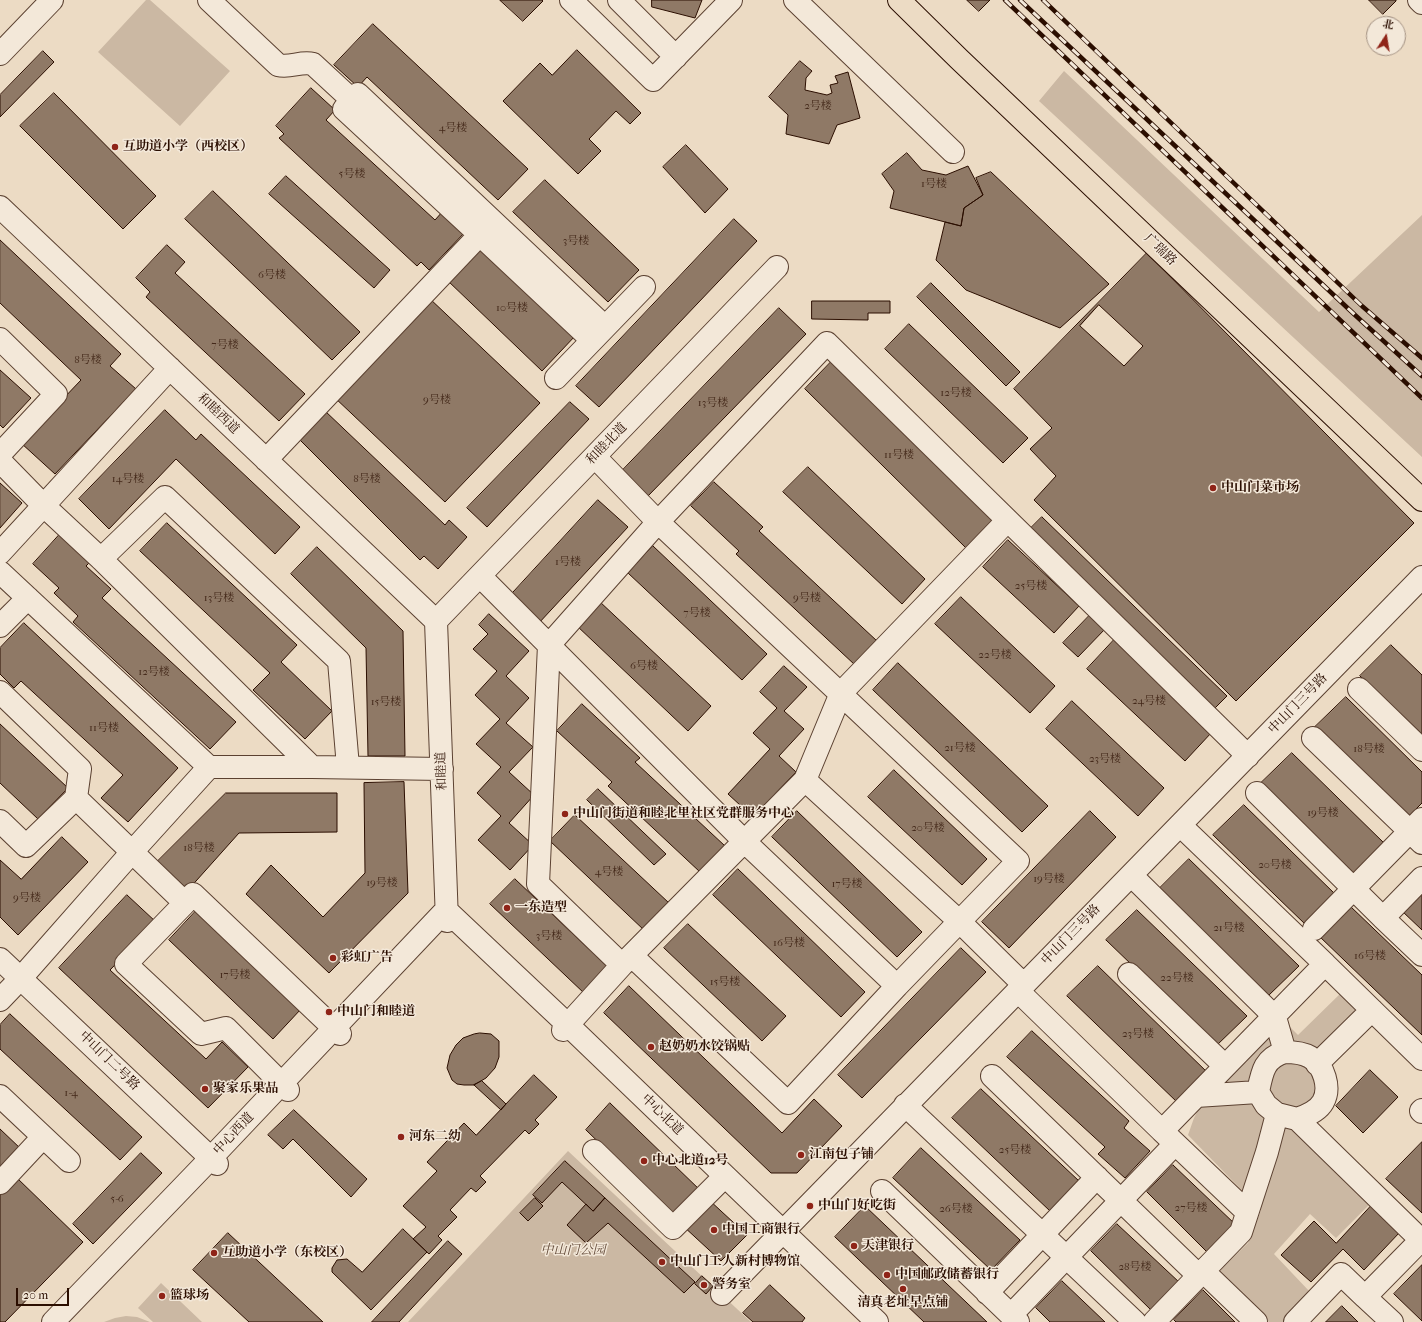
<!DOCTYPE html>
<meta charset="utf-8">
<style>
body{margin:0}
#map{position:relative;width:1422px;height:1322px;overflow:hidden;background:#ecdbc4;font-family:"IM FELL French Canon","Noto Serif SC",serif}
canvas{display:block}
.north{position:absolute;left:1366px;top:16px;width:40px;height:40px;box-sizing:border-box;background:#f3e8d9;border:1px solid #a39182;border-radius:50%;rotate:12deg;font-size:11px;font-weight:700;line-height:16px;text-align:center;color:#2b0e00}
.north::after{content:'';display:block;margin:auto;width:14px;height:18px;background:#8f2418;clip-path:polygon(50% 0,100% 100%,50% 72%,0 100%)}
.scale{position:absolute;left:16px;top:1288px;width:53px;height:18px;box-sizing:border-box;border:2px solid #2b0e00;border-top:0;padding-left:5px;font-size:12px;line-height:14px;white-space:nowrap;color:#2b0e00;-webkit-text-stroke:3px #f3e8d9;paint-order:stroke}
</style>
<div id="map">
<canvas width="1422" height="1322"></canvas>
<div class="north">北</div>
<div class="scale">20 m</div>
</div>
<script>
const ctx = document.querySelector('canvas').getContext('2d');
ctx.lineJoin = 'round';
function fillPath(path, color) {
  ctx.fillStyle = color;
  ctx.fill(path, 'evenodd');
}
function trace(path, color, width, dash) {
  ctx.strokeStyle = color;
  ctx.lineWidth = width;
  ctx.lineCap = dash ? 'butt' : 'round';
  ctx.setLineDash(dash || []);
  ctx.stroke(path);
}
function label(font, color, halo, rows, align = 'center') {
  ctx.font = font + ' "IM FELL French Canon","Noto Serif SC",serif';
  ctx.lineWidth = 3;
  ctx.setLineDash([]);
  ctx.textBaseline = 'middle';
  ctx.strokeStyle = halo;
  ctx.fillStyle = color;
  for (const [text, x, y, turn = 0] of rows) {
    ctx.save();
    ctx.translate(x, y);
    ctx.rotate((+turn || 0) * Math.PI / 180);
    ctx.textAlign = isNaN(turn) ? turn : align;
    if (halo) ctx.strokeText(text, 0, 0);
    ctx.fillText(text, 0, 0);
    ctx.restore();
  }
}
const green = new Path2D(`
 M146 0H150L230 71 180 126 98 52Z
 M1064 71 1319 312 1422 215V457L1039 101Z
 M1343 991 1364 1011 1318 1056 1314 1122 1371 1203 1336 1238 1310 1214 1274 1254 1310 1292 1283 1322H1269L1217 1273 1248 1243 1261 1210 1188 1135 1194 1118 1208 1090 1282 1019 1298 1035Z
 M568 1151 751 1322H408Z
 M161 1283 202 1322H153L138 1308Z
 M126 1316 137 1317 150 1322H104L115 1318Z`);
const building = new Path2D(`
 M500 0H542L543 1 523 21Z
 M652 0H702L695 18 652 7Z
 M967 0H990L979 11Z
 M1369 0H1396V1L1383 14Z
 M373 24 528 169 498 200 367 77 358 87 334 65Z
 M577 50 641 113 630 124 616 111 589 139 601 151 578 174 503 101 540 63 552 75Z
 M43 51 54 62 0 117V95Z
 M800 61 812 71 806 78 805 90 827 95 832 93 830 85 838 83 835 76 848 72 860 118 837 125 829 144 786 134 788 115 769 97Z
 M311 88 335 110 326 120 435 220 443 211 466 231 429 270 421 262 417 266 279 138 284 134 276 126Z
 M54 93 156 196 123 229 20 126Z
 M686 145 728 189 705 213 663 167Z
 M907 153 922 170 946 175 968 166 983 195 964 208 961 226 890 208 894 191 882 174Z
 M991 172 1109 284 1060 328 966 290 936 260 945 222 961 226 964 208 983 195 976 178Z
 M286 176 390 270 374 288 269 194Z
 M545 180 639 270 608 302 513 212Z
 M213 191 360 332 332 360 185 219Z
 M734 219 757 241 599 407 576 386Z
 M0 240 121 354 110 366 136 389 55 474 21 443 81 380 0 303Z
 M167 245 185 262 175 273 305 394 279 421 146 297 150 292 136 278Z
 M481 246 576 335 542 371 447 280Z
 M1147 253 1414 523 1236 701 1034 500 1056 476 1030 449 1052 428 1014 389Z
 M931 283 1020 372 1006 386 917 297Z
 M428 297 540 403 445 502 333 396Z
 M812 301H890V313H868V320L812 319Z
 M1099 305 1143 346 1124 366 1080 326Z
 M779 308 806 334 647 497 621 472Z
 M909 324 1028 438 1003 463 885 349Z
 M832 361 994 521 967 549 805 389Z
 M0 370 31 398 3 428 0 425Z
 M570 402 589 419 487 527 467 508Z
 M165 410 196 440 201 434 300 527 275 554 176 459 109 529 79 499Z
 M324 410 445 525 449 520 467 537 438 569 424 556 420 560 297 437Z
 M808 467 925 579 902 604 783 492Z
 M714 482 763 527 759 531 877 641 855 665 736 554 739 551 691 506Z
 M0 483 22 503 0 528Z
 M598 500 628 527 538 624 509 597Z
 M1042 517 1227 696 1215 708 1031 528Z
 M167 523 297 645 281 662 332 711 305 739 253 690 270 673 140 551Z
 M61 533 91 561 86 566 111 589 102 598 236 722 210 749 73 622 78 616 54 593 59 588 33 564Z
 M1008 540 1079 606 1054 633 983 567Z
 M653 546 767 654 742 680 628 573Z
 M317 547 403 631 405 756H368L366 648 291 574Z
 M961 597 1055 686 1030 713 935 624Z
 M599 601 711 706 688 731 576 625Z
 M489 614 529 651 506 676 529 698 506 723 533 747 509 772 534 795 509 823 533 845 510 870 478 840 501 816 477 793 501 767 476 744 500 719 475 695 497 671 473 649 488 634 479 625Z
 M1091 614 1106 628 1078 657 1063 643Z
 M24 623 178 768 128 822 101 798 123 775 21 681 14 688 0 674V648Z
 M1114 640 1212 732 1185 761 1087 669Z
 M1391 645 1422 675V736L1360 676Z
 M898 663 1048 806 1022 832 873 690Z
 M784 666 807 687 784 711 804 729 779 756 796 772 753 817 728 794 770 749 753 733 777 708 760 692Z
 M1346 697 1422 772V803L1408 817 1315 727Z
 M1072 701 1164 788 1138 816 1046 729Z
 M582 704 640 758 635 762 725 846 700 872 608 786 612 782 557 731Z
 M0 724 68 788 38 819 0 783Z
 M1292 753 1385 844 1354 874 1261 783Z
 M894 770 987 859 962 885 868 797Z
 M404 782 408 893 329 973 246 894 271 865 323 917 365 873 364 783Z
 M598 789 666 854 654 865 587 800Z
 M226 793H337V832L239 833 188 890 157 862Z
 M1244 805 1336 895 1306 925 1213 835Z
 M797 811 922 932 897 957 772 837Z
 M1090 811 1116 837 1009 948 982 922Z
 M575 815 669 903 645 931 550 841Z
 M62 837 88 862 18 935 0 917V860L21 879Z
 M1189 859 1299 966 1268 996 1158 890Z
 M738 869 865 992 841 1017 713 895Z
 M515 879 609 968 585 994 490 904Z
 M1422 891V930L1402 911Z
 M127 895 156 922 110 970 206 1059 222 1042 248 1067 208 1108 59 968Z
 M1350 906 1422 975V1035L1319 936Z
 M1137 910 1247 1016 1216 1046 1106 940Z
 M196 911 301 1009 273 1039 169 940Z
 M688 924 786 1016 762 1041 664 948Z
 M961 948 986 972 862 1098 838 1075Z
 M1098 966 1208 1073 1178 1103 1067 996Z
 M629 986 782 1133 814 1099 842 1126 797 1173H771L604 1013Z
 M10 1014 142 1137 120 1160 0 1049V1025Z
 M1032 1031 1129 1121 1124 1128 1150 1151 1125 1178 1098 1154 1105 1147 1007 1057Z
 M480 1033 491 1034 499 1041V1057L495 1068 486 1078 474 1085H464L457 1084 452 1080 447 1068 450 1055 456 1045 463 1038 474 1034Z
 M1370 1070 1398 1097 1363 1133 1336 1106Z
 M534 1075 557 1097 535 1120 539 1124 529 1134 525 1130 480 1176 486 1182 476 1192 471 1188 450 1210 457 1217 438 1236 442 1240 429 1254 413 1239 426 1227 403 1206 437 1171 427 1162 464 1123 476 1135Z
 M482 1081 506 1104 501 1110 474 1085Z
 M981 1089 1079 1181 1050 1211 952 1118Z
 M610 1103 702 1192 678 1219 586 1130Z
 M294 1110 367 1179 351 1197 293 1139 283 1149 268 1135Z
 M0 1129 22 1150 0 1173Z
 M1422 1142V1213L1386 1179Z
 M921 1148 1020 1240 991 1270 893 1178Z
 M141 1153 162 1173 93 1244 73 1224Z
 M565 1161 605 1198 593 1211 562 1182 542 1203 533 1195Z
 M1173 1165 1236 1225 1209 1254 1147 1192Z
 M16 1177 83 1242 5 1322H0V1194Z
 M535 1198 543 1206 528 1221 520 1213Z
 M605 1198 695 1282 684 1293 608 1223 586 1243 567 1225 586 1204 593 1211Z
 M708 1199 747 1235 721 1261 682 1225Z
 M1372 1205 1400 1232 1364 1270 1343 1249 1311 1282 1281 1255 1314 1221 1336 1243Z
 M865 1206 987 1322H924L835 1237Z
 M1117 1224 1180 1283 1153 1312 1091 1251Z
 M403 1229 427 1252 371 1310 332 1272V1268L337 1260 347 1259 362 1272Z
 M228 1233 323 1322H249L193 1270Z
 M448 1241 462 1254 399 1322H372Z
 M1422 1265V1321L1394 1294Z
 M702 1276 713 1286 706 1294 695 1284Z
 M1062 1281 1105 1322H1050L1036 1308Z
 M770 1285 805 1318 802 1322H753L743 1313Z
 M1203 1290 1235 1322H1176L1174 1320Z
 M1342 1306 1358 1322H1326Z`);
const minor = new Path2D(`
 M209 0 278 65C290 68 301 61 313 64L352 100 358 94 605 327
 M571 0 653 80 731 0
 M619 0 676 57
 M795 0 953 152
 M1419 0 1422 3
 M0 54 52 0
 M352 100 344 109 480 235 592 340
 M0 207 436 621
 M0 339 56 394 0 454
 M556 378 644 287
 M266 460 489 225
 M0 461 43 505 101 559 312 767
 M0 553 170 368
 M101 559 165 497 339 661 348 767
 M0 572 209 767 132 852 21 978 0 1000
 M480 576 745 842 897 986 1018 861 658 522 595 457
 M436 621 777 267
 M436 621 447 921
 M0 626 28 598
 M1359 689 1422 750
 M0 692 80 769 76 798 26 846 0 821
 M1313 738 1422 843
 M209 767H312L442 769
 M805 780 959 921 1024 985
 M1257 793 1383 918
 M76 798 185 903 193 894 340 1034
 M1180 825 1325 964
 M1131 875 1275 1017 1285 1052C1293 1052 1303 1053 1310 1057 1324 1065 1331 1088 1323 1102 1318 1111 1306 1116 1297 1119
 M1422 878 1383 918 1422 955
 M185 903 126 964 201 1034 226 1028 288 1090
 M446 910 568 1025 877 1322
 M1314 929 1422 819
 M632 956 788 1103 897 986
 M0 959 217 1164
 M622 965 538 884 549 645 658 522 827 343 1248 756
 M1129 974 1225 1066
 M1018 991 1162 1131
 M563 1030 622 965 805 780 841 693 1007 521
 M1317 1064 1372 1010
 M992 1076 1199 1276
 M0 1096 69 1161
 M1196 1096 1258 1092
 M905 1105 1135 1322
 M1422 1110 1421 1111 1422 1112
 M1277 1114 1266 1105 1258 1092C1262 1072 1264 1058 1285 1052
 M594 1151 673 1228 725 1176
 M0 1183 43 1137
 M882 1191 1018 1322
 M1247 1212 1162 1131 1325 964 1422 1059
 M1203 1271 1256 1322
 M987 1293 1097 1177
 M722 1294 1422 577
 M1011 1315 1175 1144
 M53 1322 211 1158 446 910
 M1154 1322 1241 1232 1267 1152 1277 1114 1297 1119 1422 1241
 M1295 1322 1341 1274 1365 1297
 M1392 1322 1365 1297 1421 1240`);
const major = new Path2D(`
 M899 0 959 59 1422 500`);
const rail = new Path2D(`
 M1005 0 1422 398
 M1020 0 1355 315 1422 376
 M1043 0 1362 306 1422 358`);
const markers = [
 [115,147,4,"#8f2418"],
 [1213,488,4,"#8f2418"],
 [565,814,4,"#8f2418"],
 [507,908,4,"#8f2418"],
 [333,958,4,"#8f2418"],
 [329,1012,4,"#8f2418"],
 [651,1047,4,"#8f2418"],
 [205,1089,4,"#8f2418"],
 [401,1137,4,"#8f2418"],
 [801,1155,4,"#8f2418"],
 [644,1161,4,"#8f2418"],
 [810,1206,4,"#8f2418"],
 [714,1230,4,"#8f2418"],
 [854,1246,4,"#8f2418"],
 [214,1253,4,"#8f2418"],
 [662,1262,4,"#8f2418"],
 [887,1275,4,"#8f2418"],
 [704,1285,4,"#8f2418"],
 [903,1289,4,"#8f2418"],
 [162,1296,4,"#8f2418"]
];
const numberNames = [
 ["2号楼",818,106],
 ["4号楼",453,128],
 ["5号楼",352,174],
 ["1号楼",934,184],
 ["3号楼",576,241],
 ["6号楼",272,275],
 ["10号楼",512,308],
 ["7号楼",225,345],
 ["8号楼",88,360],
 ["12号楼",956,393],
 ["9号楼",437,400],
 ["13号楼",713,403],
 ["11号楼",899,455],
 ["14号楼",128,479],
 ["8号楼",367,479],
 ["1号楼",568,562],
 ["25号楼",1031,586],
 ["13号楼",219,598],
 ["9号楼",807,598],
 ["7号楼",697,613],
 ["22号楼",995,655],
 ["6号楼",644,666],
 ["12号楼",154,672],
 ["24号楼",1149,701],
 ["15号楼",386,702],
 ["11号楼",104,728],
 ["21号楼",960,748],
 ["18号楼",1369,749],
 ["23号楼",1105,759],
 ["19号楼",1323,813],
 ["20号楼",928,828],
 ["18号楼",199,848],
 ["20号楼",1275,865],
 ["4号楼",609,872],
 ["19号楼",1049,879],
 ["19号楼",382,883],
 ["17号楼",847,884],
 ["9号楼",27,898],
 ["21号楼",1229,928],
 ["3号楼",549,936],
 ["16号楼",789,943],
 ["16号楼",1370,956],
 ["17号楼",235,975],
 ["22号楼",1177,978],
 ["15号楼",725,982],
 ["23号楼",1138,1034],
 ["1-4",71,1093],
 ["25号楼",1015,1150],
 ["5-6",117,1199],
 ["27号楼",1191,1208],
 ["26号楼",956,1209],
 ["28号楼",1135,1267]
];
const poiNames = [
 ["互助道小学（西校区）",123,147],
 ["中山门菜市场",1221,488],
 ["中山门街道和睦北里社区党群服务中心",573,814],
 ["一东造型",515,908],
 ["彩虹广告",341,958],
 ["中山门和睦道",337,1012],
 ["赵奶奶水饺锅贴",659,1047],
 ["聚家乐果品",213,1089],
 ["河东二幼",409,1137],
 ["江南包子铺",809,1155],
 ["中心北道12号",652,1161],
 ["中山门好吃街",818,1206],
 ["中国工商银行",722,1230],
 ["天津银行",862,1246],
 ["互助道小学（东校区）",222,1253],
 ["中山门工人新村博物馆",670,1262],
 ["中国邮政储蓄银行",895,1275],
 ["警务室",712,1285],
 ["篮球场",170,1296],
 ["清真老址早点铺",903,1303,"center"]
];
const streetNames = [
 ["广瑞路",1160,250,44],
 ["和睦西道",218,414,44],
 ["和睦北道",607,444,-46],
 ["中山门三号路",1298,704,-46],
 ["和睦道",442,771,-92],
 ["中山门三号路",1071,935,-46],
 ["中山门二号路",109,1061,44],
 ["中心北道",662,1115,44],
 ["中心西道",234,1134,-47]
];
const parkNames = [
 ["中山门公园",573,1251]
];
fillPath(green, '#cbb8a3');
fillPath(building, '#8f7966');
trace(building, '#2b0e00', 1);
trace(minor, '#5b4131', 24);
trace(major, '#2b0e00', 24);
trace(minor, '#f3e8d9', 22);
trace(major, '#ecdbc4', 22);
trace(rail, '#2b0e00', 4.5);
trace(rail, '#f3e8d9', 3, [9]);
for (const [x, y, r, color] of markers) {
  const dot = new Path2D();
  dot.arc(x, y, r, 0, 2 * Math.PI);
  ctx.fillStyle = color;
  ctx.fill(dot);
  trace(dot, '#f3e8d9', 1.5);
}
label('11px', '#44291a', null, numberNames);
label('bold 13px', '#2b0e00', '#f3e8d9', poiNames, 'left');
label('13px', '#2b0e00', '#f3e8d9', streetNames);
label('italic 13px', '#634a39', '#f3e8d9', parkNames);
</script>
